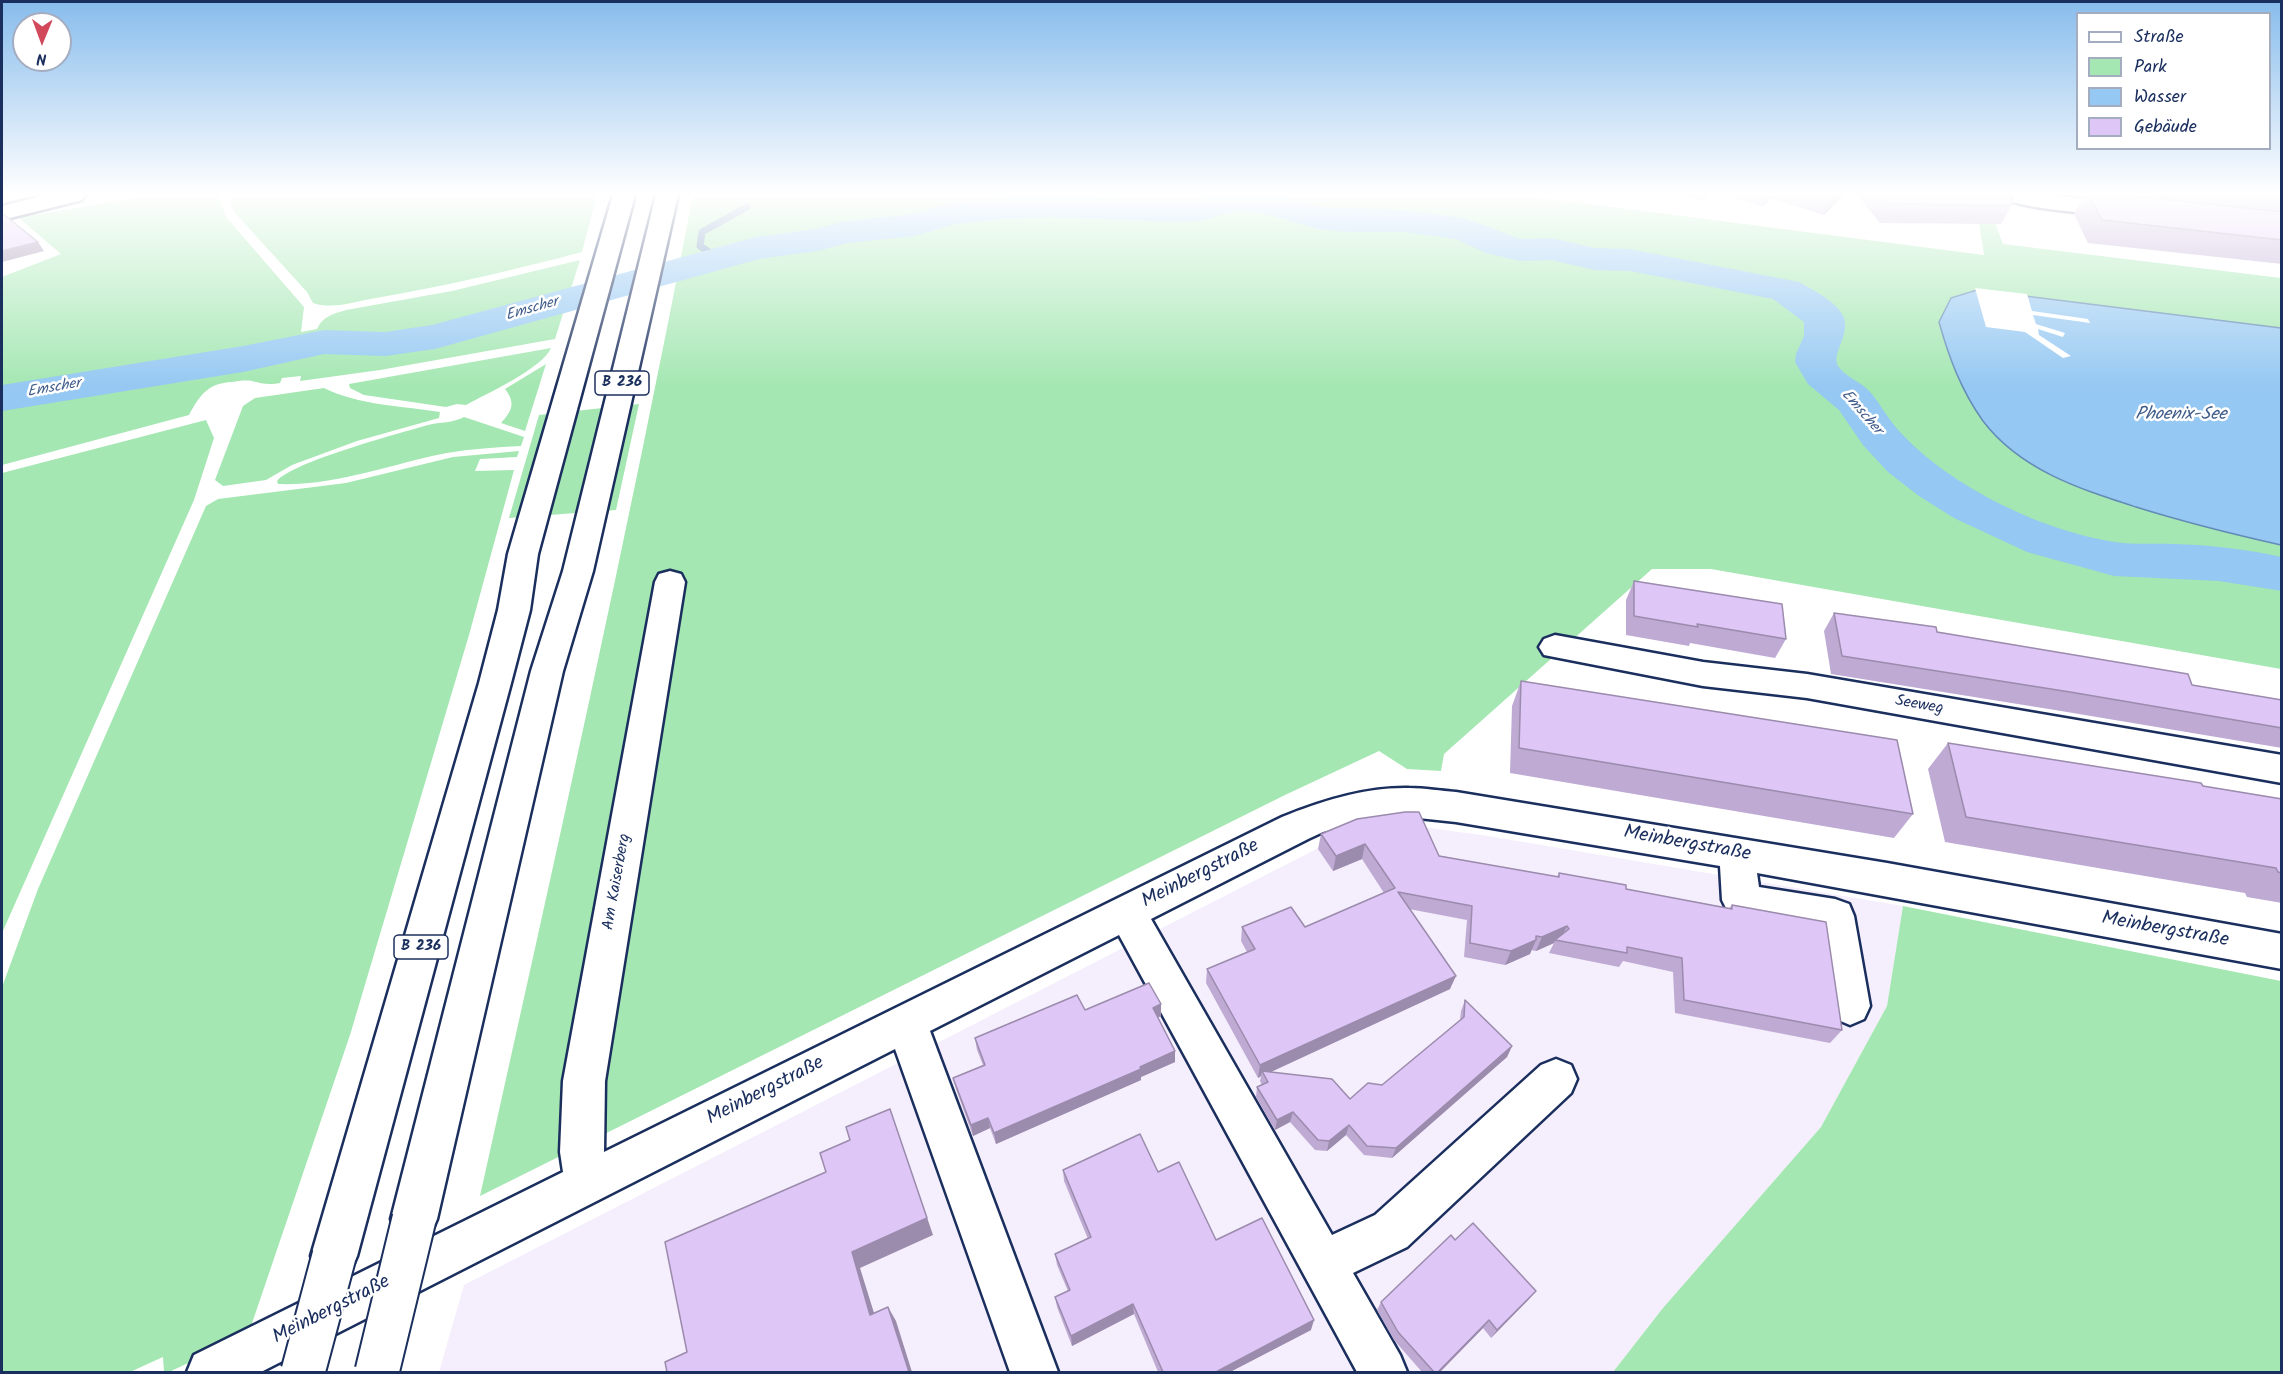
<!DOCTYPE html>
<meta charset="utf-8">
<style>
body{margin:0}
#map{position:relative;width:2283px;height:1374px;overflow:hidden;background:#fff;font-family:Kalam,sans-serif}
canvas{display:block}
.frame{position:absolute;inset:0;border:3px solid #1b2f5e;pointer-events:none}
.legend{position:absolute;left:2076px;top:12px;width:195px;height:138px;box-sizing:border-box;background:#fff;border:2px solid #a4acbf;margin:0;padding:8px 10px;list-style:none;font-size:18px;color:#1b2f5e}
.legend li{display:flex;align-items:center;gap:12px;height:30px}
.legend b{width:30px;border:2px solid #a4acbf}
.north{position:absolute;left:12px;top:12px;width:60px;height:60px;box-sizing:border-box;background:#fff;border:2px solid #a4acbf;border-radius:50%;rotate:181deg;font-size:16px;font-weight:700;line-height:24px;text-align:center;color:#1b2f5e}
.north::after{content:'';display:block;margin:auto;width:21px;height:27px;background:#d1495b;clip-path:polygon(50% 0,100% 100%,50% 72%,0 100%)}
</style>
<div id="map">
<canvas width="2283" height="1374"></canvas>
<div class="frame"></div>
<ul class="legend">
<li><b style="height:8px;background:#fff"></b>Straße</li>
<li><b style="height:16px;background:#a4e7b2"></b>Park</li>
<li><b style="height:16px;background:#95c8f2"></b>Wasser</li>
<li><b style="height:16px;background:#dec6f6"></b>Gebäude</li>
</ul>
<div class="north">N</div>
</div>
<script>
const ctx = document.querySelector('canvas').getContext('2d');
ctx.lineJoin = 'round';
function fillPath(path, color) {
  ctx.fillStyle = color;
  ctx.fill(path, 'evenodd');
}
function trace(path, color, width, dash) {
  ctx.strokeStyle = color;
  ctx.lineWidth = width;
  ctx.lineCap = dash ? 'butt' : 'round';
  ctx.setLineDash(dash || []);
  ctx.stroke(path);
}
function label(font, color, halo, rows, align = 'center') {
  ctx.font = font + ' Kalam,sans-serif';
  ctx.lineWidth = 5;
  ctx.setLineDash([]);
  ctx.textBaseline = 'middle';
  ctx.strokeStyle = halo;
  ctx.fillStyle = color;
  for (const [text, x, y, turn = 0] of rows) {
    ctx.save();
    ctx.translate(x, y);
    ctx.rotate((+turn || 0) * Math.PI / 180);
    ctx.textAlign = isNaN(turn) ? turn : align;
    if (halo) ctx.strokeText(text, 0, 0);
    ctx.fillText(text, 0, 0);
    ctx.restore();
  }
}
const built = new Path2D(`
 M1408 825 1488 836 1903 906 1887 1006 1821 1127 1663 1308 1613 1372H439L464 1285 1336 839Z`);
const green = new Path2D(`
 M149 195H221L220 200 226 217 304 307 301 332 317 329C323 316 333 314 346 310L452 291 580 260 555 339 380 370 300 381 301 376 282 378 280 383C269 385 263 384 252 381 246 380 238 381 232 382 208 383 200 395 189 415L2 465V277L61 254 19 218Z
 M230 195H597L582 252C514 270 446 286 376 298 357 301 333 310 313 303L307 292 236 214 229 201Z
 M693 195H1520L1984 255 1976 203 1988 204 2003 244 2281 278V669L1711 569H1652L1444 754 1441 771 1407 769 1379 751 1285 795 480 1196C554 863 629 530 693 195Z
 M551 348C543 368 486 394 466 405L457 404 446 407 364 395 350 388 349 384Z
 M546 364 525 431 501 423C512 411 516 403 505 389Z
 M324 388C358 405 402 406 440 412L439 418 357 441 292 465 266 480 223 486 215 480 243 406 255 398Z
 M639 404 616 510 509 518 539 415Z
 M464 417 524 437 521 446C496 447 471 449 447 453 390 464 337 486 278 484L277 481C292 462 400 433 428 425 440 422 453 423 464 417Z
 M206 420 214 438 194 500 2 933V473Z
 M519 451 517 457 480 459 475 471 514 470 469 635 350 1035 248 1335 169 1372H164L163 1357 130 1372H2V987L38 889 206 506 218 499 346 483 453 457Z
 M1903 906 2281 981V1372H1613L1663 1308 1821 1127 1887 1006Z`);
const water = new Path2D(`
 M1977 290 2281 328V545C2232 534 2184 522 2136 507 2080 489 2020 470 1983 421 1961 390 1949 358 1939 322L1951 298Z`);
const pier = new Path2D(`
 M1975 288 2027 294 2032 311 2088 319 2090 323 2033 315 2036 324 2065 333 2063 337 2038 329 2039 335 2071 356 2063 358 2025 332 1986 327Z`);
const stream = new Path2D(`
 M718 258 700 246 702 232 747 207`);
const river = new Path2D(`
 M1051 195 1176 200 1197 199 1212 195H1281L1322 207 1403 210 1465 218 1520 239 1551 238 1595 248 1630 249 1799 282C1813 290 1838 302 1844 318 1850 335 1831 354 1838 366 1845 377 1862 382 1870 392 1879 402 1885 414 1894 425 1942 483 2041 531 2115 542 2134 545 2154 543 2174 544 2210 545 2246 549 2282 557V591L2219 581 2114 576 2027 552 1954 518 1919 496 1888 472 1863 445 1839 410 1808 384 1795 362 1796 354 1804 336V322L1773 299 1630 271 1595 270 1551 260 1520 261 1486 253 1456 239 1403 232H1347L1318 229 1263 213 1235 211 1199 221 1176 222 1051 217 1003 219 956 224 915 236 848 243 817 251 759 259 435 349 385 356 324 354 243 372 2 411V385L243 346 324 330 385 332 432 325 756 237 815 229 846 221 912 214 952 203 1003 197Z`);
const minor = new Path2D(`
 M2000 195H2048L2125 203 2133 205 2136 210 2133 215 2125 217C2103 214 2010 209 2000 195Z
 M670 571 681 574 685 582 605 1081 604 1152 1282 817C1321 801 1366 787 1409 788 1425 788 1441 791 1456 792L1887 863 2282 934V969L1757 873 1759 887 1835 899 1849 904 1854 916 1870 1006 1864 1019 1850 1025 1836 1019 1830 1006 1818 930 1741 916 1728 912 1722 900 1720 866 1456 822 1409 817 1366 821 1323 832 1308 839 1151 919 1332 1235 1375 1215 1541 1065 1556 1059 1571 1065 1577 1079 1571 1093 1407 1247 1353 1273 1400 1355 1407 1372H1357L1119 935 930 1031 1058 1372H1010L895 1049 261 1372H187L194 1355 563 1172 560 1152 563 1081 655 582 659 574Z
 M1555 635 1703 662 1807 674 2282 755V783L1807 698 1703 686 1544 655 1539 647 1544 639Z`);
const major = new Path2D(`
 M47 195H85L82 200 2 220V206Z`);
const highway = new Path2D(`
 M613 195H635L538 554 530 610 511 683 357 1256 350 1272 334 1279 318 1272 311 1256 479 683 498 610 508 554Z
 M656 195H678L593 571 563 671 437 1219 430 1235 414 1242 398 1235 391 1219 531 671 563 571Z`);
const highwayBridge = new Path2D(`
 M303 1372 334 1256
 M377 1372 414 1219`);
const wall = new Path2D(`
 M1685 195H1708L1703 201Z
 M1728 195H1844L1824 215 1771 198 1762 207Z
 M1857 195H2012V205L2001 224 1880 223Z
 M2070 195H2282V264L2088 243 2074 214 2084 197Z
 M1634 581 1727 596 1786 639 1775 658 1690 643 1689 646 1626 635V600Z
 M1834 613 1937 632 2192 685 2282 700V748L2055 710 1831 674 1824 631Z
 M1521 681 1913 814 1894 838 1510 773 1512 706Z
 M1948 743 2282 799V903L2247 897 2245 893 1945 842 1928 769Z
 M1321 834 1557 877 1559 873 1626 889 1729 908 1732 905 1842 1030 1830 1043 1675 1013 1673 972 1623 961 1619 967 1549 953 1554 943 1536 951 1531 950 1530 954 1505 965 1464 957 1467 920 1409 909 1450 989 1271 1072 1350 1099 1382 1085 1460 1020 1461 1011 1465 1000 1512 1046 1507 1057 1392 1158 1364 1155 1346 1135 1327 1151 1315 1150 1290 1122 1275 1130 1256 1097 1257 1087 1262 1085 1260 1081 1261 1076 1258 1078 1206 983 1207 969 1247 952 1241 941 1242 927H1305L1384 893 1362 859 1333 871 1318 849Z
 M1085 1010 1161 1016 1158 1017 1175 1051V1062L1141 1077V1080L996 1144 990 1128 973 1136 956 1089 953 1078 983 1065 977 1050 975 1038Z
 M1063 1170 1158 1172 1216 1240 1311 1330 1230 1372H1158L1134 1314 1072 1346 1057 1307 1055 1297 1068 1291 1057 1265 1055 1254 1088 1239 1064 1181Z
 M1455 1240 1529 1299 1491 1338 1483 1328 1440 1372H1422L1394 1340 1377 1310 1381 1302Z`);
const shadedWall = new Path2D(`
 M1766 195H1772L1771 198 1762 207Z
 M1833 195H1844L1824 215 1832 196Z
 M38 242 44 251 2 262V251Z
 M1365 844 1362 859 1333 871 1336 856Z
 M1567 926 1560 940H1555L1554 943 1536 951 1542 937Z
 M1536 940 1530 954 1505 965 1511 951Z
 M1456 976 1450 989 1264 1075 1262 1071 1261 1076 1258 1078 1260 1065Z
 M1161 1004V1016L1153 1020V1008Z
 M1512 1046 1507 1057 1392 1158 1396 1148Z
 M1175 1051V1062L1141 1077V1080L996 1144 994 1133Z
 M890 1109 933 1235 860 1268 879 1329 870 1315 852 1252Z
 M1293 1112 1290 1122 1275 1130 1277 1120Z
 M988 1118 990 1128 973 1136 971 1125Z
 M1349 1125 1346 1135 1327 1151 1329 1141Z
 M1536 1291 1529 1299 1491 1338 1497 1330Z
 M1133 1304 1134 1314 1072 1346 1071 1336Z
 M888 1307 896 1321 912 1372H909Z
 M1314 1320 1311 1330 1230 1372H1216Z
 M1489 1320 1483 1328 1440 1372H1438Z`);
const building = new Path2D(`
 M1881 195H2012V205L1889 204Z
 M2089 195H2124L2282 212V240L2102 220Z
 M2 213 38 242 2 251Z
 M1634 581 1782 604 1786 639 1697 624 1698 627 1634 616Z
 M1834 613 1936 627 1937 632 2188 674 2192 685 2282 700V728L2070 692 1842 656Z
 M1521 681 1897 740 1913 814 1519 748Z
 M1948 743 2201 783 2203 786 2282 799V873L2278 872 2276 868 1966 817Z
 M1405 812H1419L1439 856 1559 877V873L1626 885V889L1732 909V905L1826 922 1842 1030 1684 1000 1682 958 1627 947V953L1555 940 1569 929 1567 926 1542 937 1536 936V940L1511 951 1470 943 1472 906 1398 892 1456 976 1260 1065 1207 969 1255 949 1242 927 1291 907 1305 927 1395 888 1365 844 1336 856 1321 834 1357 819Z
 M1149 983 1161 1004 1153 1008 1175 1051 1140 1067 1141 1069 994 1133 988 1118 971 1125 953 1078 985 1065 975 1038 1077 995 1085 1010Z
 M1465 1000 1512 1046 1396 1148 1367 1146 1349 1125 1329 1141 1318 1140 1293 1112 1277 1120 1257 1087 1268 1082 1262 1071 1332 1079 1350 1099 1368 1083 1382 1085 1464 1017Z
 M890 1109 927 1218 852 1252 870 1315 888 1307 909 1372H667L665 1362 687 1352 665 1242 826 1172 820 1153 850 1140 846 1127Z
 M1140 1134 1158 1172 1179 1162 1216 1240 1262 1218 1314 1320 1216 1372H1163L1133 1304 1071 1336 1055 1297 1070 1290 1055 1254 1091 1237 1063 1170Z
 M1473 1223 1536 1291 1497 1330 1489 1320 1438 1372H1434L1398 1332 1381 1302 1451 1235 1455 1240Z`);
const farWaternames = [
 ["Emscher",532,310,-16],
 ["Emscher",54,389,-10],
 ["Emscher",1861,413,49]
];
const shields = [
 [622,383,54],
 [421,947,54]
];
const shieldNames = [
 ["B 236",622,383],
 ["B 236",421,947]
];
const streetNames = [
 ["Seeweg",1919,706,10],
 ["Am Kaiserberg",618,882,-80]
];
const waterNames = [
 ["Phoenix-See",2181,416]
];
const nearStreetnames = [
 ["Meinbergstraße",1687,845,10],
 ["Meinbergstraße",1201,875,-27],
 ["Meinbergstraße",2165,931,10],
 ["Meinbergstraße",766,1092,-27],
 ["Meinbergstraße",332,1311,-27]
];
fillPath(built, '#f5eefc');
fillPath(green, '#a4e7b2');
fillPath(water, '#95c8f2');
trace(water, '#648bb7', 1.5);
fillPath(pier, '#fff');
trace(stream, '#648bb7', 7);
fillPath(river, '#95c8f2');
trace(minor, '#1b2f5e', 5);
trace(major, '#1b2f5e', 5);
trace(highway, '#1b2f5e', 5);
fillPath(minor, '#fff');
fillPath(major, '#fff');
fillPath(highway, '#fff');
trace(highwayBridge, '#1b2f5e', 47, []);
trace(highwayBridge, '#fff', 43);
fillPath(wall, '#bfaad4');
fillPath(shadedWall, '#9b8bac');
fillPath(building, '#dec6f6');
trace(building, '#9b8bac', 1.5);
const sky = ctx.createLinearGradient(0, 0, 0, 387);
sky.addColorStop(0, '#87bcec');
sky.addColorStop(0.5, '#fff');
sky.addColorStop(1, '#ffffff00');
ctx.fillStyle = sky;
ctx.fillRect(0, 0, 2283, 387);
label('italic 15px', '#405d8a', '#fff', farWaternames);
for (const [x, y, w] of shields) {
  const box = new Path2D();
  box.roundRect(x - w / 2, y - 12, w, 24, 4.5);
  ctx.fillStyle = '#fff';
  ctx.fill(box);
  trace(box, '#1b2f5e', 1.5);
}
label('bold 15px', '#1b2f5e', null, shieldNames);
label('16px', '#1b2f5e', '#fff', streetNames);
label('italic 18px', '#405d8a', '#fff', waterNames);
label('20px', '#1b2f5e', '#fff', nearStreetnames);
</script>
